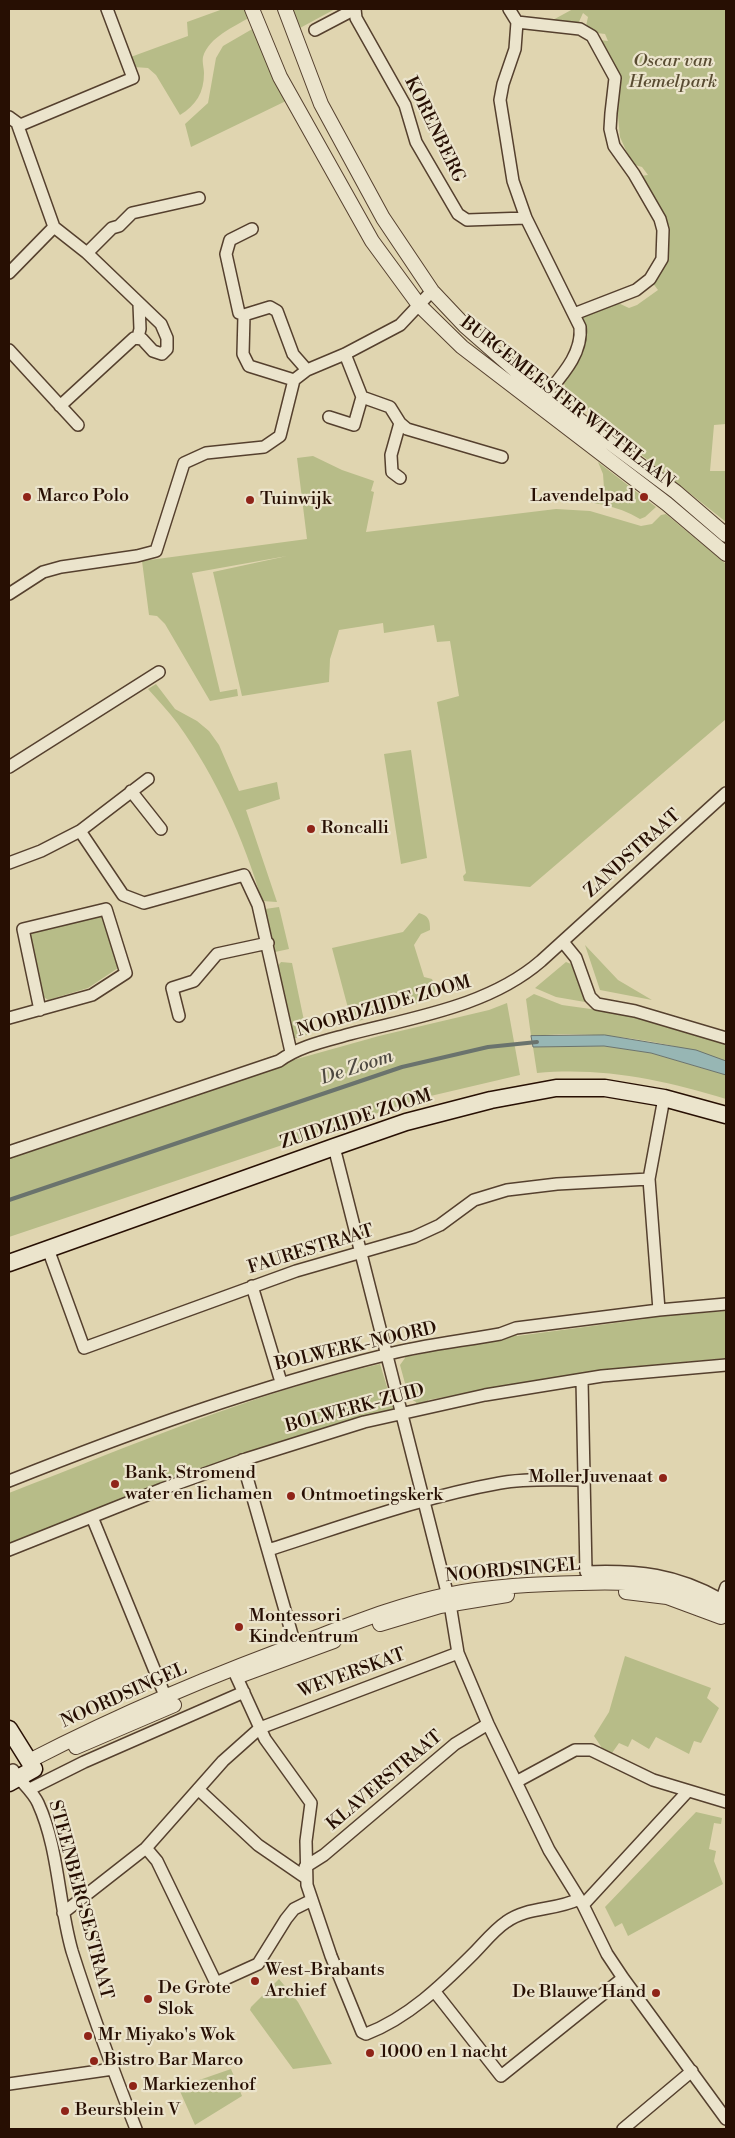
<!DOCTYPE html>
<style>
body{margin:0}
#map{position:relative;width:735px;height:2138px;overflow:hidden;background:#e0d5b0;font-family:"Libre Bodoni",serif}
canvas{display:block}
.frame{position:absolute;inset:0;border:10px solid #270f03;pointer-events:none}
</style>
<div id="map">
<canvas width="735" height="2138"></canvas>
<div class="frame"></div>
</div>
<script>
const ctx = document.querySelector('canvas').getContext('2d');
ctx.lineJoin = 'round';
function fillPath(path, color) {
  ctx.fillStyle = color;
  ctx.fill(path, 'evenodd');
}
function trace(path, color, width, dash) {
  ctx.strokeStyle = color;
  ctx.lineWidth = width;
  ctx.lineCap = dash ? 'butt' : 'round';
  ctx.setLineDash(dash || []);
  ctx.stroke(path);
}
function label(font, color, halo, rows, align = 'center') {
  ctx.font = font + ' "Libre Bodoni",serif';
  ctx.lineWidth = 4.5;
  ctx.setLineDash([]);
  ctx.textBaseline = 'middle';
  ctx.strokeStyle = halo;
  ctx.fillStyle = color;
  for (const [text, x, y, turn = 0] of rows) {
    ctx.save();
    ctx.translate(x, y);
    ctx.rotate((+turn || 0) * Math.PI / 180);
    ctx.textAlign = isNaN(turn) ? turn : align;
    if (halo) ctx.strokeText(text, 0, 0);
    ctx.fillText(text, 0, 0);
    ctx.restore();
  }
}
const green = new Path2D(`
 M223 9H247L250 17C234 27 209 37 203 57 202 62 204 68 204 73 204 93 196 105 180 115L156 75 148 68 134 67 128 58 188 36 187 22Z
 M292 9H335L300 28Z
 M573 9H726V424L714 425 710 471H725L726 522 639 453 631 444 564 392 565 385 562 383C576 361 592 342 582 315L616 302 629 308 637 305 658 290 652 282 665 220 664 213 661 214 640 176 648 175 642 167 632 164 620 137 617 105 599 40 608 41 605 34 597 33 586 26 588 17 583 13 578 24 551 21Z
 M254 28 288 100 191 147 185 124 208 103 216 58 223 46Z
 M313 456 342 470 374 481 371 491 374 492 366 532 556 509 590 511 641 526 652 524 661 515 666 514 726 564V719L530 887 464 881 463 876 466 873 437 702 459 696 450 641 437 642 434 625 384 633 383 623 339 630 330 659 329 682 242 696 213 572 287 556 192 573 220 692 237 689 238 696 210 701 165 624 157 616 149 615 142 561 307 539 297 458Z
 M598 462 656 507 645 517 640 519C615 504 584 500 556 501 563 499 570 496 577 495 588 493 596 498 604 488L603 474Z
 M156 684 175 709 197 721 209 731 219 745 239 791 277 782 280 799 246 810 277 902 262 901C244 839 216 777 178 724 169 712 158 700 148 689Z
 M411 750 427 858 401 864 384 754Z
 M279 907 289 949 275 952 265 909Z
 M105 912 118 968 88 988 48 1000 44 997 28 935 30 932Z
 M419 913C429 916 430 920 430 930L421 934 414 945 424 977 432 979 436 990 431 999 352 1023 332 948 403 932Z
 M585 945 618 980 652 1000 600 990Z
 M281 962 292 963 307 1035 292 1039 278 966Z
 M566 962 571 964 585 1002 556 997 535 988Z
 M534 994 562 1005 634 1015 726 1043V1061C665 1040 596 1030 531 1036L526 999Z
 M507 1003 520 1075 422 1098 9 1237V1156L286 1062 379 1036 489 1010Z
 M604 1046 651 1053 726 1075V1099C663 1080 604 1067 537 1073L533 1047Z
 M726 1311V1358L631 1367 630 1371 563 1379 561 1376 428 1400V1403L417 1406 416 1402 409 1398 400 1365 405 1358V1354L411 1353 412 1356 429 1352 430 1348 515 1333 517 1336 645 1319 644 1315 678 1312 679 1315Z
 M380 1364 394 1410 331 1427 179 1478 9 1543V1493C131 1446 252 1393 380 1364Z
 M625 1656 711 1688 707 1698 719 1708 701 1743 694 1741 689 1754 656 1737 649 1749 632 1739 628 1747 619 1743 612 1753 604 1751 594 1736 609 1712Z
 M696 1812 722 1818 721 1824 714 1823 709 1849 716 1851 714 1861 723 1884 628 1936 622 1923 615 1927 605 1907Z
 M279 1979 298 2002 332 2064 293 2069 250 2010 251 2007Z
 M231 2069 242 2096 195 2125 179 2089 182 2086Z`);
const water = new Path2D(`
 M605 1035 696 1050 726 1061V1075L651 1053 604 1046 533 1047 531 1036Z`);
const stream = new Path2D(`
 M9 1200 402 1067 488 1047 537 1042`);
const minor = new Path2D(`
 M355 9 356 18 405 105 416 142 458 214 467 220 526 218
 M509 9 517 22 515 49 503 84 500 100 513 181 526 218 580 327C583 356 558 379 541 401
 M517 22 580 29 592 36 615 78 611 113 610 129 614 146 634 174 660 219 663 230 662 259 650 279 636 290 574 314
 M315 30 355 9
 M9 117 20 125
 M54 227 87 253 161 324 167 338V349L162 354 153 351 142 339 134 338 60 406
 M54 227 18 126 133 78 107 9
 M252 229 230 240 226 254 239 313 244 315 270 307 277 311 293 354 307 370
 M87 253 112 228 119 226 132 213 199 198
 M9 273 54 227
 M244 315 243 354 249 366 294 380
 M138 337 140 329 139 304
 M9 350 78 425
 M345 354 362 397 390 407 400 423 407 429 502 457
 M329 417 354 425 362 397
 M400 478 392 472 391 455 400 423
 M9 594 43 572 61 567 137 556 156 551 184 463 206 453 264 447 280 436 294 380 307 370 345 354 400 325 432 291
 M9 767 159 672
 M131 791 161 829
 M80 831 123 895 144 903 244 875 258 905 291 1052
 M9 863 41 851 80 831 148 779
 M563 942 576 958 590 997 597 1004 635 1011 726 1038
 M179 1016 172 988 194 981 217 954 268 943
 M9 1018 92 995 126 973 106 909 23 929 40 1010
 M334 1147 450 1604 458 1653 488 1724 549 1850 583 1905 607 1954 623 1978 726 2119
 M9 1152 279 1061C300 1046 325 1041 350 1034 415 1017 489 1006 541 961L726 793
 M48 1249 84 1348 296 1271 414 1237 440 1225 474 1200 507 1190 557 1184 649 1179
 M252 1286 281 1382
 M659 1310 649 1179 664 1098
 M582 1380 586 1572C638 1570 676 1574 722 1600
 M242 1460 295 1645
 M9 1481C132 1432 256 1387 385 1355 422 1345 462 1341 500 1334L516 1328 659 1310 726 1304
 M92 1517 166 1698
 M9 1550 162 1489 246 1459 364 1422 485 1395 602 1376 726 1365
 M268 1550C344 1526 421 1497 500 1483 528 1478 557 1480 584 1480
 M719 1607 726 1587
 M233 1669 265 1739 311 1803 306 1841 307 1885 331 1956 362 2032 366 2034C408 2018 442 1985 473 1954 483 1944 494 1930 506 1922 528 1906 555 1911 579 1899
 M13 1770C20 1782 32 1790 38 1803 59 1849 58 1902 72 1951 91 2011 113 2070 136 2129
 M516 1782 575 1750H591L653 1780 726 1802
 M30 1789 84 1762 244 1692
 M198 1789 258 1845 306 1878
 M146 1848 157 1861 216 1983 258 1964 286 1919 294 1909 312 1900
 M305 1867 324 1855 455 1744 488 1724
 M583 1905 688 1791
 M63 1913 146 1848 223 1761 260 1728 458 1653
 M435 1992 501 2076 623 1978
 M9 2084 113 2069
 M623 2129 692 2071`);
const tertiary = new Path2D(`
 M252 9 280 77 372 241 419 305 462 347 667 504 726 554
 M285 9 321 104 383 218 432 291 465 326 531 384 676 492 726 535
 M626 1592 667 1597 721 1617
 M380 1624 440 1606 507 1595
 M239 1676 334 1641
 M76 1747 174 1705
 M29 1761C122 1713 219 1672 317 1637 359 1621 402 1604 446 1595 490 1586 536 1584 581 1583 631 1581 684 1583 726 1613`);
const secondary = new Path2D(`
 M9 1263 334 1147 406 1122 491 1100 556 1088H605L664 1098 726 1115
 M9 1729 34 1769 9 1783`);
const markers = [
 [27,497,5,"#8f2418"],
 [644,497,5,"#8f2418"],
 [250,500,5,"#8f2418"],
 [311,829,5,"#8f2418"],
 [663,1478,5,"#8f2418"],
 [115,1484,5,"#8f2418"],
 [291,1496,5,"#8f2418"],
 [239,1627,5,"#8f2418"],
 [255,1981,5,"#8f2418"],
 [656,1993,5,"#8f2418"],
 [148,1999,5,"#8f2418"],
 [88,2036,5,"#8f2418"],
 [370,2053,5,"#8f2418"],
 [94,2061,5,"#8f2418"],
 [133,2086,5,"#8f2418"],
 [65,2111,5,"#8f2418"]
];
const parkNames = [
 ["Oscar van",673,62],
 ["Hemelpark",673,83]
];
const streetNames = [
 ["KORENBERG",434,130,64],
 ["BURGEMEESTER WITTELAAN",567,403,38],
 ["ZANDSTRAAT",633,854,-42],
 ["NOORDZIJDE ZOOM",384,1007,-16],
 ["ZUIDZIJDE ZOOM",356,1120,-18],
 ["FAURESTRAAT",311,1250,-17],
 ["BOLWERK-NOORD",356,1347,-13],
 ["BOLWERK-ZUID",355,1409,-15],
 ["NOORDSINGEL",513,1571,-5],
 ["WEVERSKAT",352,1674,-20],
 ["NOORDSINGEL",124,1696,-24],
 ["KLAVERSTRAAT",385,1781,-40],
 ["STEENBERGSESTRAAT",80,1900,75]
];
const poiNames = [
 ["Marco Polo",37,497],
 ["Lavendelpad",634,497,"right"],
 ["Tuinwijk",260,500],
 ["Roncalli",321,829],
 ["Bank, Stromend",125,1474],
 ["water en lichamen",125,1495],
 ["MollerJuvenaat",653,1478,"right"],
 ["Ontmoetingskerk",301,1496],
 ["Montessori",249,1617],
 ["Kindcentrum",249,1638],
 ["West-Brabants",265,1971],
 ["Archief",265,1992],
 ["De Grote",158,1989],
 ["Slok",158,2010],
 ["De Blauwe Hand",646,1993,"right"],
 ["Mr Miyako's Wok",98,2036],
 ["1000 en 1 nacht",380,2053],
 ["Bistro Bar Marco",104,2061],
 ["Markiezenhof",143,2086],
 ["Beursblein V",75,2111]
];
const waterNames = [
 ["De Zoom",357,1068,-18]
];
fillPath(green, '#b7bc88');
fillPath(water, '#97b6b4');
trace(water, '#6a736d', 1);
trace(stream, '#6a736d', 4);
trace(minor, '#55402e', 14);
trace(tertiary, '#55402e', 16);
trace(secondary, '#270f03', 19);
trace(minor, '#ebe4cc', 11);
trace(tertiary, '#ebe4cc', 14);
trace(secondary, '#ebe4cc', 16);
for (const [x, y, r, color] of markers) {
  const dot = new Path2D();
  dot.arc(x, y, r, 0, 2 * Math.PI);
  ctx.fillStyle = color;
  ctx.fill(dot);
  trace(dot, '#ebe4cc', 2);
}
label('italic 18px', '#594c32', '#ebe4cc', parkNames);
label('18px', '#270f03', '#ebe4cc', streetNames);
label('18px', '#270f03', '#ebe4cc', poiNames, 'left');
label('italic 19px', '#4e4941', '#ebe4cc', waterNames);
</script>
